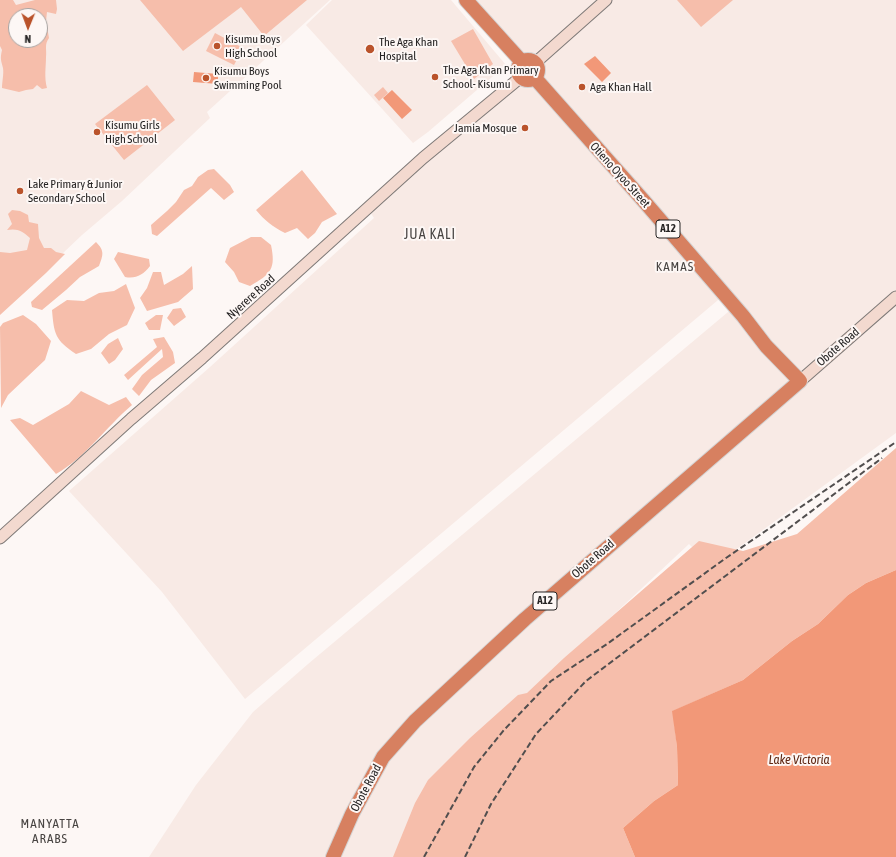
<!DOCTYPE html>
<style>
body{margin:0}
#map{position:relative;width:896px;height:857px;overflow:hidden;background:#fdf7f5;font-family:"Asap Condensed",sans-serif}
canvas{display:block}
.north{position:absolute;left:8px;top:8px;width:40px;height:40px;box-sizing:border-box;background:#fdf7f5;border:1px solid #a7a3a1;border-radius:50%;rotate:181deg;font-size:11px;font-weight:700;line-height:16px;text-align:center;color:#262424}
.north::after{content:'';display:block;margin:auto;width:14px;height:18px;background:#ba532b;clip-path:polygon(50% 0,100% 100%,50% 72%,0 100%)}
</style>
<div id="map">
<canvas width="896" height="857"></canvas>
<div class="north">N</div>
</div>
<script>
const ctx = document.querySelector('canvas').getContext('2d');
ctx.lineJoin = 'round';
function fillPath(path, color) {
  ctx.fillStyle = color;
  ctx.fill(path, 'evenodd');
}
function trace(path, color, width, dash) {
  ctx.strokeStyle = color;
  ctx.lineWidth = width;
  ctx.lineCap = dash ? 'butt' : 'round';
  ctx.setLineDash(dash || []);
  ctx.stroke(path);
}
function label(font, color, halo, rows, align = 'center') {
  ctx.font = font + ' "Asap Condensed",sans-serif';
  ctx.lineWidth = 4;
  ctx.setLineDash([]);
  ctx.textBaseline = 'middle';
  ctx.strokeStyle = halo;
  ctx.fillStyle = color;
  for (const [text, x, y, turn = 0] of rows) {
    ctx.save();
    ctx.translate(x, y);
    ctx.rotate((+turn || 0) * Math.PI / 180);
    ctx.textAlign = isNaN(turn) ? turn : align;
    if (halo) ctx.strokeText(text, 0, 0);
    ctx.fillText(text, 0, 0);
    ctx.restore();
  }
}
const built = new Path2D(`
 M0 0H330L207 112 210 118 122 201 82 235 0 313ZM16 16H40V40H16Z
 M332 0H451L506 65 428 132 413 143 306 25Z
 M476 0H896V433L712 567 689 544 431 786 418 857H149L196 785 253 712 308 664 734 307 724 295 245 699 162 592 69 491 210 367 374 218 370 212 527 71 667 229 587 138 536 67Z`);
const green = new Path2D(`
 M0 0H13L16 5 35 0H56L57 9 56 14 47 12 46 21 49 38C44 45 47 49 46 57 46 67 44 77 47 88L42 89 37 85 33 89 26 90 19 92 2 88C2 82 4 74 3 68 1 60 0 59 2 50L0 46ZM16 16H40V40H16Z
 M140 0H307L264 36 241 7 183 51Z
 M677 0H733L701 27Z
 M473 29 493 64 474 79 451 41Z
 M215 33 243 48 234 65 206 51Z
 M147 85 175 120 124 160 95 124Z
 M383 87 388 93 379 101 374 95Z
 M214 169 230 185 234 192 224 200 211 188 157 236 152 234 151 225 167 211 176 202 184 190 192 186 198 177 208 170Z
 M302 170 337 214 322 222 315 233 308 239 297 228 285 233C273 227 264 220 256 210Z
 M12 210 20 211 28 215 29 222 38 224 39 238 44 248H51L56 252 65 254 46 273 0 315V252L10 253 27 250 30 238C23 231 17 228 7 230L12 224 8 214Z
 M251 237H261L271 245C276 269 271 274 250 286L239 282 234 272 225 262 230 248Z
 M96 242C105 251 103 255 99 266L80 277 66 290 42 310 32 307 31 302Z
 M118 252 149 259 150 266C143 275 136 279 125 277L114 259Z
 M192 266 193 289 178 302 147 311 140 298 147 288 153 272H161L164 285 183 274Z
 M126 284 135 308 127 325 109 334 91 349 76 354C55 340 54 334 52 310L67 300 84 301 99 293 114 291Z
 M181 308 186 317 174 326 167 318 173 309Z
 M23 315 36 324 51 341 45 360 8 395 1 408 0 327 3 323Z
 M156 315H163L160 330H149L145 323Z
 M164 337 173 352 175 363 151 380 139 396 132 389 142 375 163 357 162 349 128 380 124 375 157 347 153 339Z
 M118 338 123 349 115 360 109 364 101 353 108 344Z
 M81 391 109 405 126 397 132 405C106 427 86 457 56 474L10 420 20 418 33 425 69 404Z
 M896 448V570L866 583 848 595 818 624 792 641 743 680 673 711 677 747 678 785 654 801 623 828 635 857H393L415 803 428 780 470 738 518 695 527 693 564 658 699 541 743 551 797 534Z`);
const water = new Path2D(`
 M595 56 611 73 602 82 584 64Z
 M194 72 218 74V84L193 82Z
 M392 90 412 110 402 119 383 98Z
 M896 570V857H635L623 828 654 801 678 785 677 747 672 711 743 680 792 641 818 624 848 595 866 583Z`);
const secondary = new Path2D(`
 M535 63 606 0
 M800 381 896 297
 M0 538 131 419 202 358 423 158 521 77`);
const highway = new Path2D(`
 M466 0 522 62
 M518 70a10 10 0 1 1 20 0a10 10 0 1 1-20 0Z
 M333 857 352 814 383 757 415 721 525 619 800 381 766 346 743 316 643 200 534 77`);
const rail = new Path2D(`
 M424 857 474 767 504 730 551 681 607 644 726 558 896 442
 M465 857 491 804 536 734 586 681 882 458`);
const markers = [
 [217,46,4,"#ba532b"],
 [370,49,5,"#ba532b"],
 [435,77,4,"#ba532b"],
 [206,78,4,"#ba532b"],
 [582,87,4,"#ba532b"],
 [525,128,4,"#ba532b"],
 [97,132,4,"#ba532b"],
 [20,191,4,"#ba532b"]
];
const shields = [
 [668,229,24],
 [545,601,24]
];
const shieldNames = [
 ["A12",668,229],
 ["A12",545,601]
];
const poiNames = [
 ["Kisumu Boys",225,39],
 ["High School",225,53],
 ["The Aga Khan",379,42],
 ["Hospital",379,56],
 ["The Aga Khan Primary",443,70],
 ["School- Kisumu",443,84],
 ["Kisumu Boys",214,71],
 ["Swimming Pool",214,85],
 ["Aga Khan Hall",590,87],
 ["Kisumu Girls",105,125],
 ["High School",105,139],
 ["Jamia Mosque",517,128,"right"],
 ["Lake Primary & Junior",28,184],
 ["Secondary School",28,198]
];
const streetNames = [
 ["Otieno Oyoo Street",620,175,48],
 ["Nyerere Road",251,297,-42],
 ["Obote Road",838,347,-41],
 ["Obote Road",593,559,-41],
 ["Obote Road",366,788,-62]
];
const neighbourhoodNames = [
 ["KAMAS",675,267],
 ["MANYATTA",50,824],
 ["ARABS",50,839]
];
const waterNames = [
 ["Lake Victoria",799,760]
];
const quarterNames = [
 ["JUA KALI",430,235]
];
fillPath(built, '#f8eae5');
fillPath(green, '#f6beab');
fillPath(water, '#f29878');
trace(secondary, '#7e7977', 13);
trace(highway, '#d4d3d3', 16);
trace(secondary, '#f3d9cf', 11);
trace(highway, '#d78060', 14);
trace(rail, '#514e4e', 2, [6, 3]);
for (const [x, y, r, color] of markers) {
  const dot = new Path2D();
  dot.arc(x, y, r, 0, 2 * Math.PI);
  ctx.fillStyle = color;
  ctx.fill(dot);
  trace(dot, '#fdf7f5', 1.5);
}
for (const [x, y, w] of shields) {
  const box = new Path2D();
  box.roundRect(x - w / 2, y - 9, w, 18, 3);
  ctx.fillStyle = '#fdf7f5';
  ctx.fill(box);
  trace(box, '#262424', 1);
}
label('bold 11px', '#262424', null, shieldNames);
label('12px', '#262424', '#fdf7f5', poiNames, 'left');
label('12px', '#262424', '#fdf7f5', streetNames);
ctx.letterSpacing = '1px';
label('13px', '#484442', '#fdf7f5', neighbourhoodNames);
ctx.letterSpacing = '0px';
label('italic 13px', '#602712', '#fdf7f5', waterNames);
ctx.letterSpacing = '1px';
label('14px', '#484442', '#fdf7f5', quarterNames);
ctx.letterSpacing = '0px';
</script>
